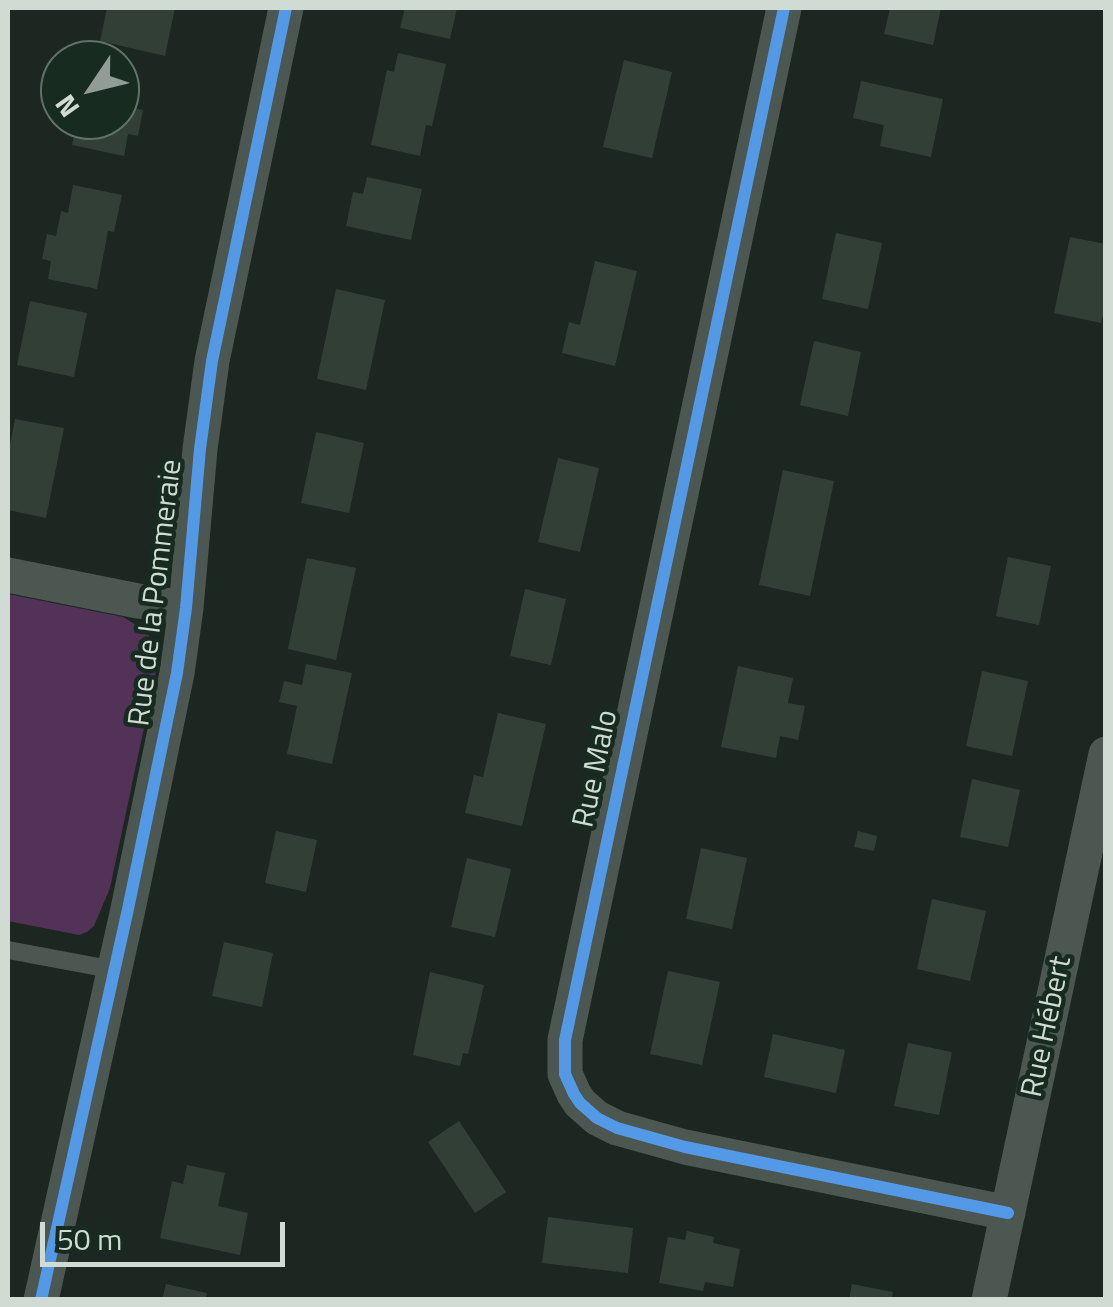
<!DOCTYPE html>
<meta charset="utf-8">
<style>
body{margin:0}
#map{position:relative;width:1113px;height:1307px;overflow:hidden;background:#1c2721;font-family:"Titillium Web",sans-serif}
canvas{display:block}
.frame{position:absolute;inset:0;border:10px solid #cfdbd3;pointer-events:none}
.north{position:absolute;left:40px;top:40px;width:100px;height:100px;box-sizing:border-box;background:#182b21;border:2px solid #617168;border-radius:50%;rotate:235deg;font-size:28px;font-weight:700;line-height:40px;text-align:center;color:#cfdbd3}
.north::after{content:'';display:block;margin:auto;width:35px;height:45px;background:#909c95;clip-path:polygon(50% 0,100% 100%,50% 72%,0 100%)}
.scale{position:absolute;left:40px;top:1222px;width:245px;height:45px;box-sizing:border-box;border:5px solid #cfdbd3;border-top:0;padding-left:12px;font-size:30px;line-height:35px;white-space:nowrap;color:#cfdbd3;-webkit-text-stroke:8px #182b21;paint-order:stroke}
</style>
<div id="map">
<canvas width="1113" height="1307"></canvas>
<div class="frame"></div>
<div class="north">N</div>
<div class="scale">50 m</div>
</div>
<script>
const ctx = document.querySelector('canvas').getContext('2d');
ctx.lineJoin = 'round';
function fillPath(path, color) {
  ctx.fillStyle = color;
  ctx.fill(path, 'evenodd');
}
function trace(path, color, width, dash) {
  ctx.strokeStyle = color;
  ctx.lineWidth = width;
  ctx.lineCap = dash ? 'butt' : 'round';
  ctx.setLineDash(dash || []);
  ctx.stroke(path);
}
function label(font, color, halo, rows, align = 'center') {
  ctx.font = font + ' "Titillium Web",sans-serif';
  ctx.lineWidth = 9;
  ctx.setLineDash([]);
  ctx.textBaseline = 'middle';
  ctx.strokeStyle = halo;
  ctx.fillStyle = color;
  for (const [text, x, y, turn = 0] of rows) {
    ctx.save();
    ctx.translate(x, y);
    ctx.rotate((+turn || 0) * Math.PI / 180);
    ctx.textAlign = isNaN(turn) ? turn : align;
    if (halo) ctx.strokeText(text, 0, 0);
    ctx.fillText(text, 0, 0);
    ctx.restore();
  }
}
const green = new Path2D(`
 M8 594 123 617 146 631 160 652 110 888 94 926 87 932 79 935 8 921Z`);
const building = new Path2D(`
 M107 8H175L165 56 100 41Z
 M405 8H457L450 39 400 28Z
 M890 8H941L933 45 884 34Z
 M398 53 446 64 432 126 426 125 420 156 371 145 387 70 394 72Z
 M624 60 672 72 652 158 603 147Z
 M861 81 943 99 931 157 880 146 884 125 853 118Z
 M120 84 137 88 133 108 143 110 138 136 128 134 124 156 72 145 75 132 70 124 71 120H120Z
 M367 177 422 189 411 240 346 226 353 192 363 194Z
 M73 185 122 195 114 232 108 231 97 289 48 279 51 261 42 259 47 234 56 236 61 211 68 213Z
 M836 233 882 243 868 309 822 299Z
 M1070 237 1106 244V304L1101 323 1054 313Z
 M595 261 637 271 615 366 562 353 569 322 580 325Z
 M336 289 385 300 366 390 317 379Z
 M30 301 87 313 74 377 17 365Z
 M814 341 861 352 848 416 800 405Z
 M15 419 64 428 46 518 8 510V455Z
 M316 432 364 443 349 513 301 503Z
 M558 458 599 468 580 552 538 542Z
 M783 470 834 481 810 596 759 585Z
 M1008 557 1051 566 1039 625 996 616Z
 M307 558 356 568 336 660 288 649Z
 M525 589 566 599 551 665 510 656Z
 M306 664 352 673 332 764 287 754 297 706 279 702 284 681 302 685Z
 M738 666 793 678 788 703 805 706 798 740 780 736 776 758 721 747Z
 M982 671 1028 681 1012 756 966 746Z
 M498 713 546 724 522 826 465 813 474 775 483 777Z
 M972 779 1020 790 1008 847 960 837Z
 M276 831 317 840 306 892 265 883Z
 M858 831 877 836 874 851 854 847Z
 M701 848 747 858 732 929 686 919Z
 M467 858 511 869 495 937 451 927Z
 M932 899 986 911 970 981 917 969Z
 M224 942 273 953 262 1007 212 996Z
 M668 971 720 982 702 1065 650 1054Z
 M430 972 484 985 468 1054 463 1053 460 1066 413 1055Z
 M773 1034 845 1050 836 1093 764 1077Z
 M908 1043 952 1052 939 1115 894 1106Z
 M459 1121 506 1192 475 1213 428 1142Z
 M187 1165 225 1173 218 1206 248 1213 240 1255 160 1238 172 1181 183 1184Z
 M548 1217 633 1228 628 1273 542 1263Z
 M687 1231 714 1237 713 1243 740 1249 733 1287 705 1282 703 1291 659 1283 668 1237 685 1240Z
 M166 1284 207 1293 205 1300H162Z
 M852 1284 893 1292 891 1300H849Z`);
const service = new Path2D(`
 M8 950 115 970`);
const minor = new Path2D(`
 M784 8 565 1040V1074L574 1094 580 1103 597 1118 617 1128 685 1147 1008 1213
 M8 575 138 601 186 608
 M41 1300 128 909 177 673 186 608 200 449 212 361 286 8
 M989 1300 1106 754`);
const cycleway = new Path2D(`
 M784 8 565 1040V1074L574 1094 580 1103 597 1118 617 1128 685 1147 1008 1213
 M41 1300 128 909 177 673 186 608 200 449 212 361 286 8`);
const streetNames = [
 ["Rue de la Pommeraie",157,593,-83],
 ["Rue Malo",597,769,-78],
 ["Rue Hébert",1048,1027,-78]
];
fillPath(green, '#523256');
fillPath(building, '#313f37');
trace(service, '#4b5750', 18);
trace(minor, '#4b5750', 35);
trace(cycleway, '#5399e6', 12);
label('30px', '#cfdbd3', '#182b21', streetNames);
</script>
